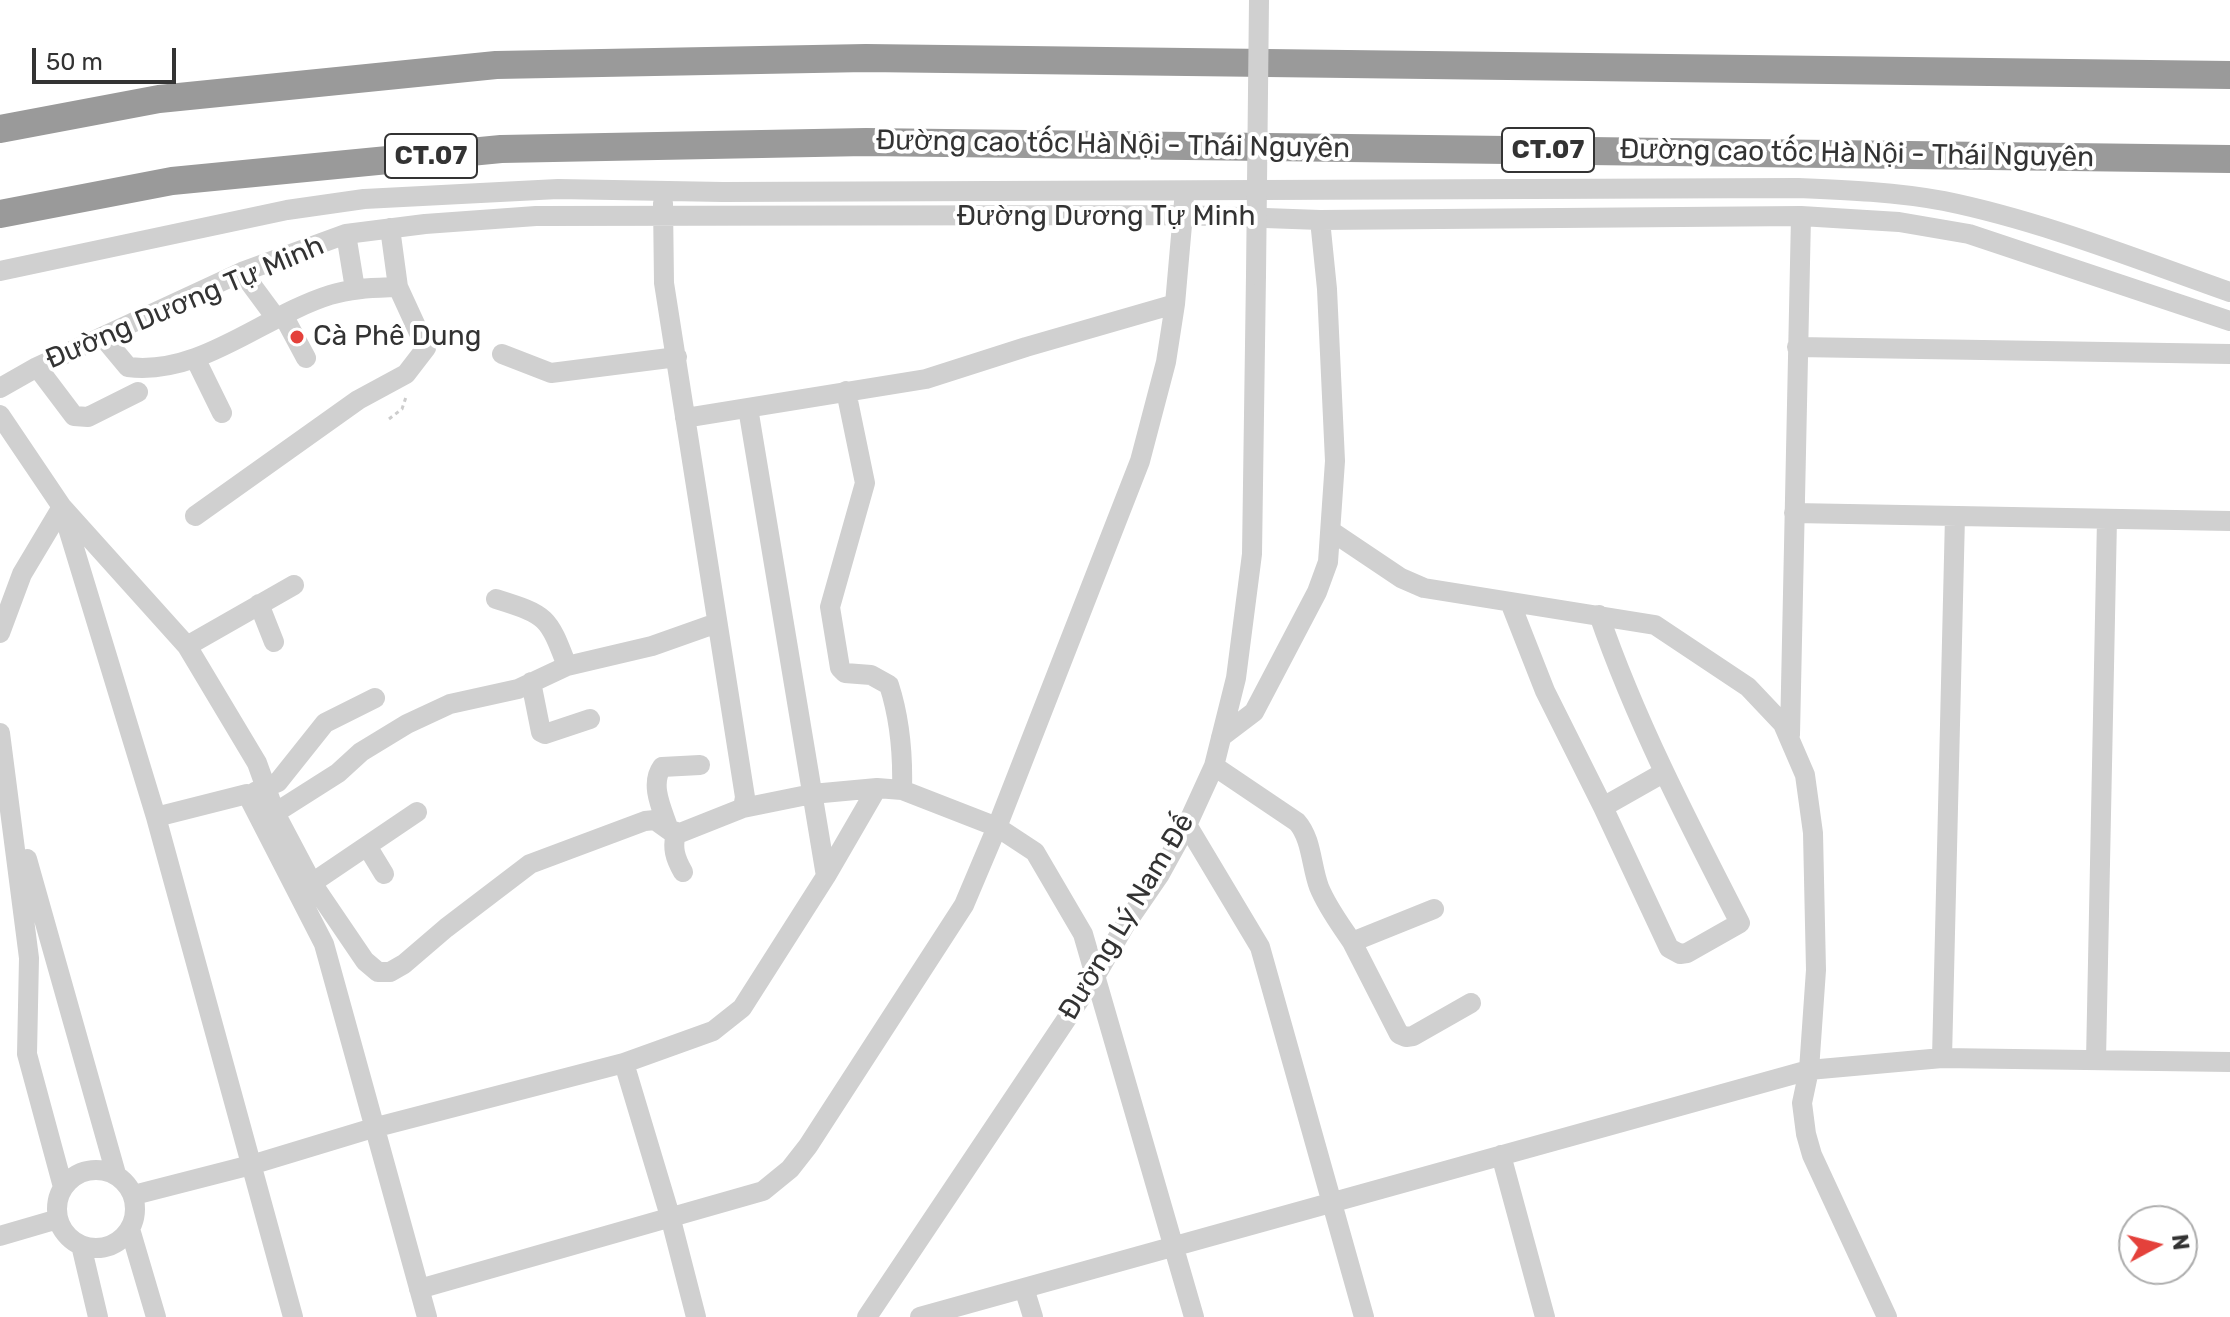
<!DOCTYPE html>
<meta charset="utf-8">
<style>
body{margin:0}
#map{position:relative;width:2230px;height:1317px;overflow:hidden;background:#fff;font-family:Rubik,sans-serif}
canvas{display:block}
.north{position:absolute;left:2118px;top:1205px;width:80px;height:80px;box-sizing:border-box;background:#fff;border:2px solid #adadad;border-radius:50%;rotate:83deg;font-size:22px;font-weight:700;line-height:32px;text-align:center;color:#333}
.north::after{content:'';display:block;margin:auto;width:28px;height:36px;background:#e4413b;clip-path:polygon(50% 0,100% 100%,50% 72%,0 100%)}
.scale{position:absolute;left:32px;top:48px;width:144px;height:36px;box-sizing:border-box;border:4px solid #333;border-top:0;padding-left:10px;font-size:24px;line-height:28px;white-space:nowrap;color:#333;-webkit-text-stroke:6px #fff;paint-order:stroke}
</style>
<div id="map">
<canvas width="2230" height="1317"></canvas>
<div class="north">N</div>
<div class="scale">50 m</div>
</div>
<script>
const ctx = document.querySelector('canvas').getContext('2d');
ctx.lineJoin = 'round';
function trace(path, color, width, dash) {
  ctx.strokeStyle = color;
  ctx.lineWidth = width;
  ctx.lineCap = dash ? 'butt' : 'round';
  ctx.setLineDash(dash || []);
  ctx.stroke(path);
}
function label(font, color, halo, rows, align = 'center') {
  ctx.font = font + ' Rubik,sans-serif';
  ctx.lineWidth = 8;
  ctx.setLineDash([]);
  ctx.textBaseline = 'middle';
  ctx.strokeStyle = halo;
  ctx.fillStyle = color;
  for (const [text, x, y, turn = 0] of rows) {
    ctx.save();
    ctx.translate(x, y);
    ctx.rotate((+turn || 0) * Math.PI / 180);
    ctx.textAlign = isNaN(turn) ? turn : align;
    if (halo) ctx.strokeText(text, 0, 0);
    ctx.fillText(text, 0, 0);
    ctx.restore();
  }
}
const path = new Path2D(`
 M389 419 402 409 406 397`);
const minor = new Path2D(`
 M346 234 355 289
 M0 271 287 210 364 199 558 189 723 192 1798 188C1847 190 1896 192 1944 201 2042 221 2136 259 2230 292
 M242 272 276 318
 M283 315 306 358
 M103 337 128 367C201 376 263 316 330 295 352 288 376 288 398 287
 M1797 347 2230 354
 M502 354 551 373 677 357
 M195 358 222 413
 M37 367 74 416 88 417 138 392
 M0 388 37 367 242 272 346 234 425 224 536 216 1183 215 1320 220 1801 216 1899 222 1969 234 2230 321
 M846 391 865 483 830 607 840 668 845 673 871 675 889 685C900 719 903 755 902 790
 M748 408 826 876
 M0 415 62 507 187 646 257 763 275 813 312 883 365 961 378 972H390L404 964 446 928 530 864 645 821 655 820 669 830 680 833 743 808 745 797 664 283 663 203
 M685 418 926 379 1026 347 1175 304
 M1794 513 2230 521
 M64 515 156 817 293 1317
 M195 516 358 400 406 374 426 348 398 287 390 228
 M1331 531 1401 578 1424 588 1655 625 1748 687 1783 724 1805 775 1813 833 1816 970 1809 1070 1802 1103 1806 1134 1812 1155 1887 1317
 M496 599C547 615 548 616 567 666
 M1510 602 1545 691 1603 807 1663 773
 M259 604 274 642
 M1599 615C1636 722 1688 822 1740 923L1687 953 1680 954 1669 948 1603 807
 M0 633 22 574 62 507
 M187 646 294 585
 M531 682 541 732 545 734 590 719
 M0 733 29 958 27 1054 63 1187
 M1790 735 1801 216
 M1221 737 1254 712 1317 592 1328 562 1335 461 1327 289 1320 220
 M1214 766 1297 822C1312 839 1311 866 1319 887 1327 907 1340 924 1352 942L1434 909
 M255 792 278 782 325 723 375 698
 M743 808 812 794 877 788 902 790 997 827 1035 852 1083 934 1194 1317
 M275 813 338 773 361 752 407 724 450 704 518 689 567 666 652 646 717 623
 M156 817 247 794 324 944 427 1317
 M1187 825 1260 947 1364 1317
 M669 830C663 811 649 785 662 767L700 765
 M676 832C672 848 675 858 683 872
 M367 846 384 874
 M27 859 116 1174
 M312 883 417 812
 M1352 942 1399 1034 1406 1037 1413 1036 1471 1003
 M1942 1058 1955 516
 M2096 1060 2107 519
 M624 1063 670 1216 696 1317
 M1501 1155 1545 1317
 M57 1209a39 39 0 1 1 78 0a39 39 0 1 1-78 0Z
 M134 1195 251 1165 373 1128 624 1063 713 1031 742 1008 826 876 877 788
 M130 1229 156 1317
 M0 1236 58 1219
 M81 1245 98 1317
 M1024 1288 1033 1317
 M419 1289 763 1191 790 1169 808 1146 964 905 997 827 1140 461 1166 362 1175 304 1184 202
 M867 1317 1096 975 1125 925 1160 874 1187 825 1214 766 1236 678 1252 554 1256 275
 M920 1317 1809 1070 1942 1058 2230 1062`);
const highway = new Path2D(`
 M0 129 159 99 496 65 866 58 2230 75
 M0 214 172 181 501 149 866 142 2230 159`);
const minorBridge = new Path2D(`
 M1256 275 1259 0`);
const markers = [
 [297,337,8,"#e4413b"]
];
const shields = [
 [1548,150,92],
 [431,156,92]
];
const shieldNames = [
 ["CT.07",1548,150],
 ["CT.07",431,156]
];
const streetNames = [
 ["Đường cao tốc Hà Nội - Thái Nguyên",1113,145,1],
 ["Đường cao tốc Hà Nội - Thái Nguyên",1857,154,1],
 ["Đường Dương Tự Minh",1106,217],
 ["Đường Dương Tự Minh",185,303,-23],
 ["Đường Lý Nam Đế",1127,917,-59]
];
const poiNames = [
 ["Cà Phê Dung",313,337]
];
trace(path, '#cdcdcd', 3, [4, 4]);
trace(minor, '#d0d0d0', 20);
trace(highway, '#9a9a9a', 28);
trace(minorBridge, '#d0d0d0', 20);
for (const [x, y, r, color] of markers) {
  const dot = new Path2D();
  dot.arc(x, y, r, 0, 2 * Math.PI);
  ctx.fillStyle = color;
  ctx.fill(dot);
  trace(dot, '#fff', 3);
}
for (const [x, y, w] of shields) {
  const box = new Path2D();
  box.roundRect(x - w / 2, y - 22, w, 44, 6);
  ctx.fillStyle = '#fff';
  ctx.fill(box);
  trace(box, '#333', 2);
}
label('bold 26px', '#333', null, shieldNames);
label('28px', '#333', '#fff', streetNames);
label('28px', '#333', '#fff', poiNames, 'left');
</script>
